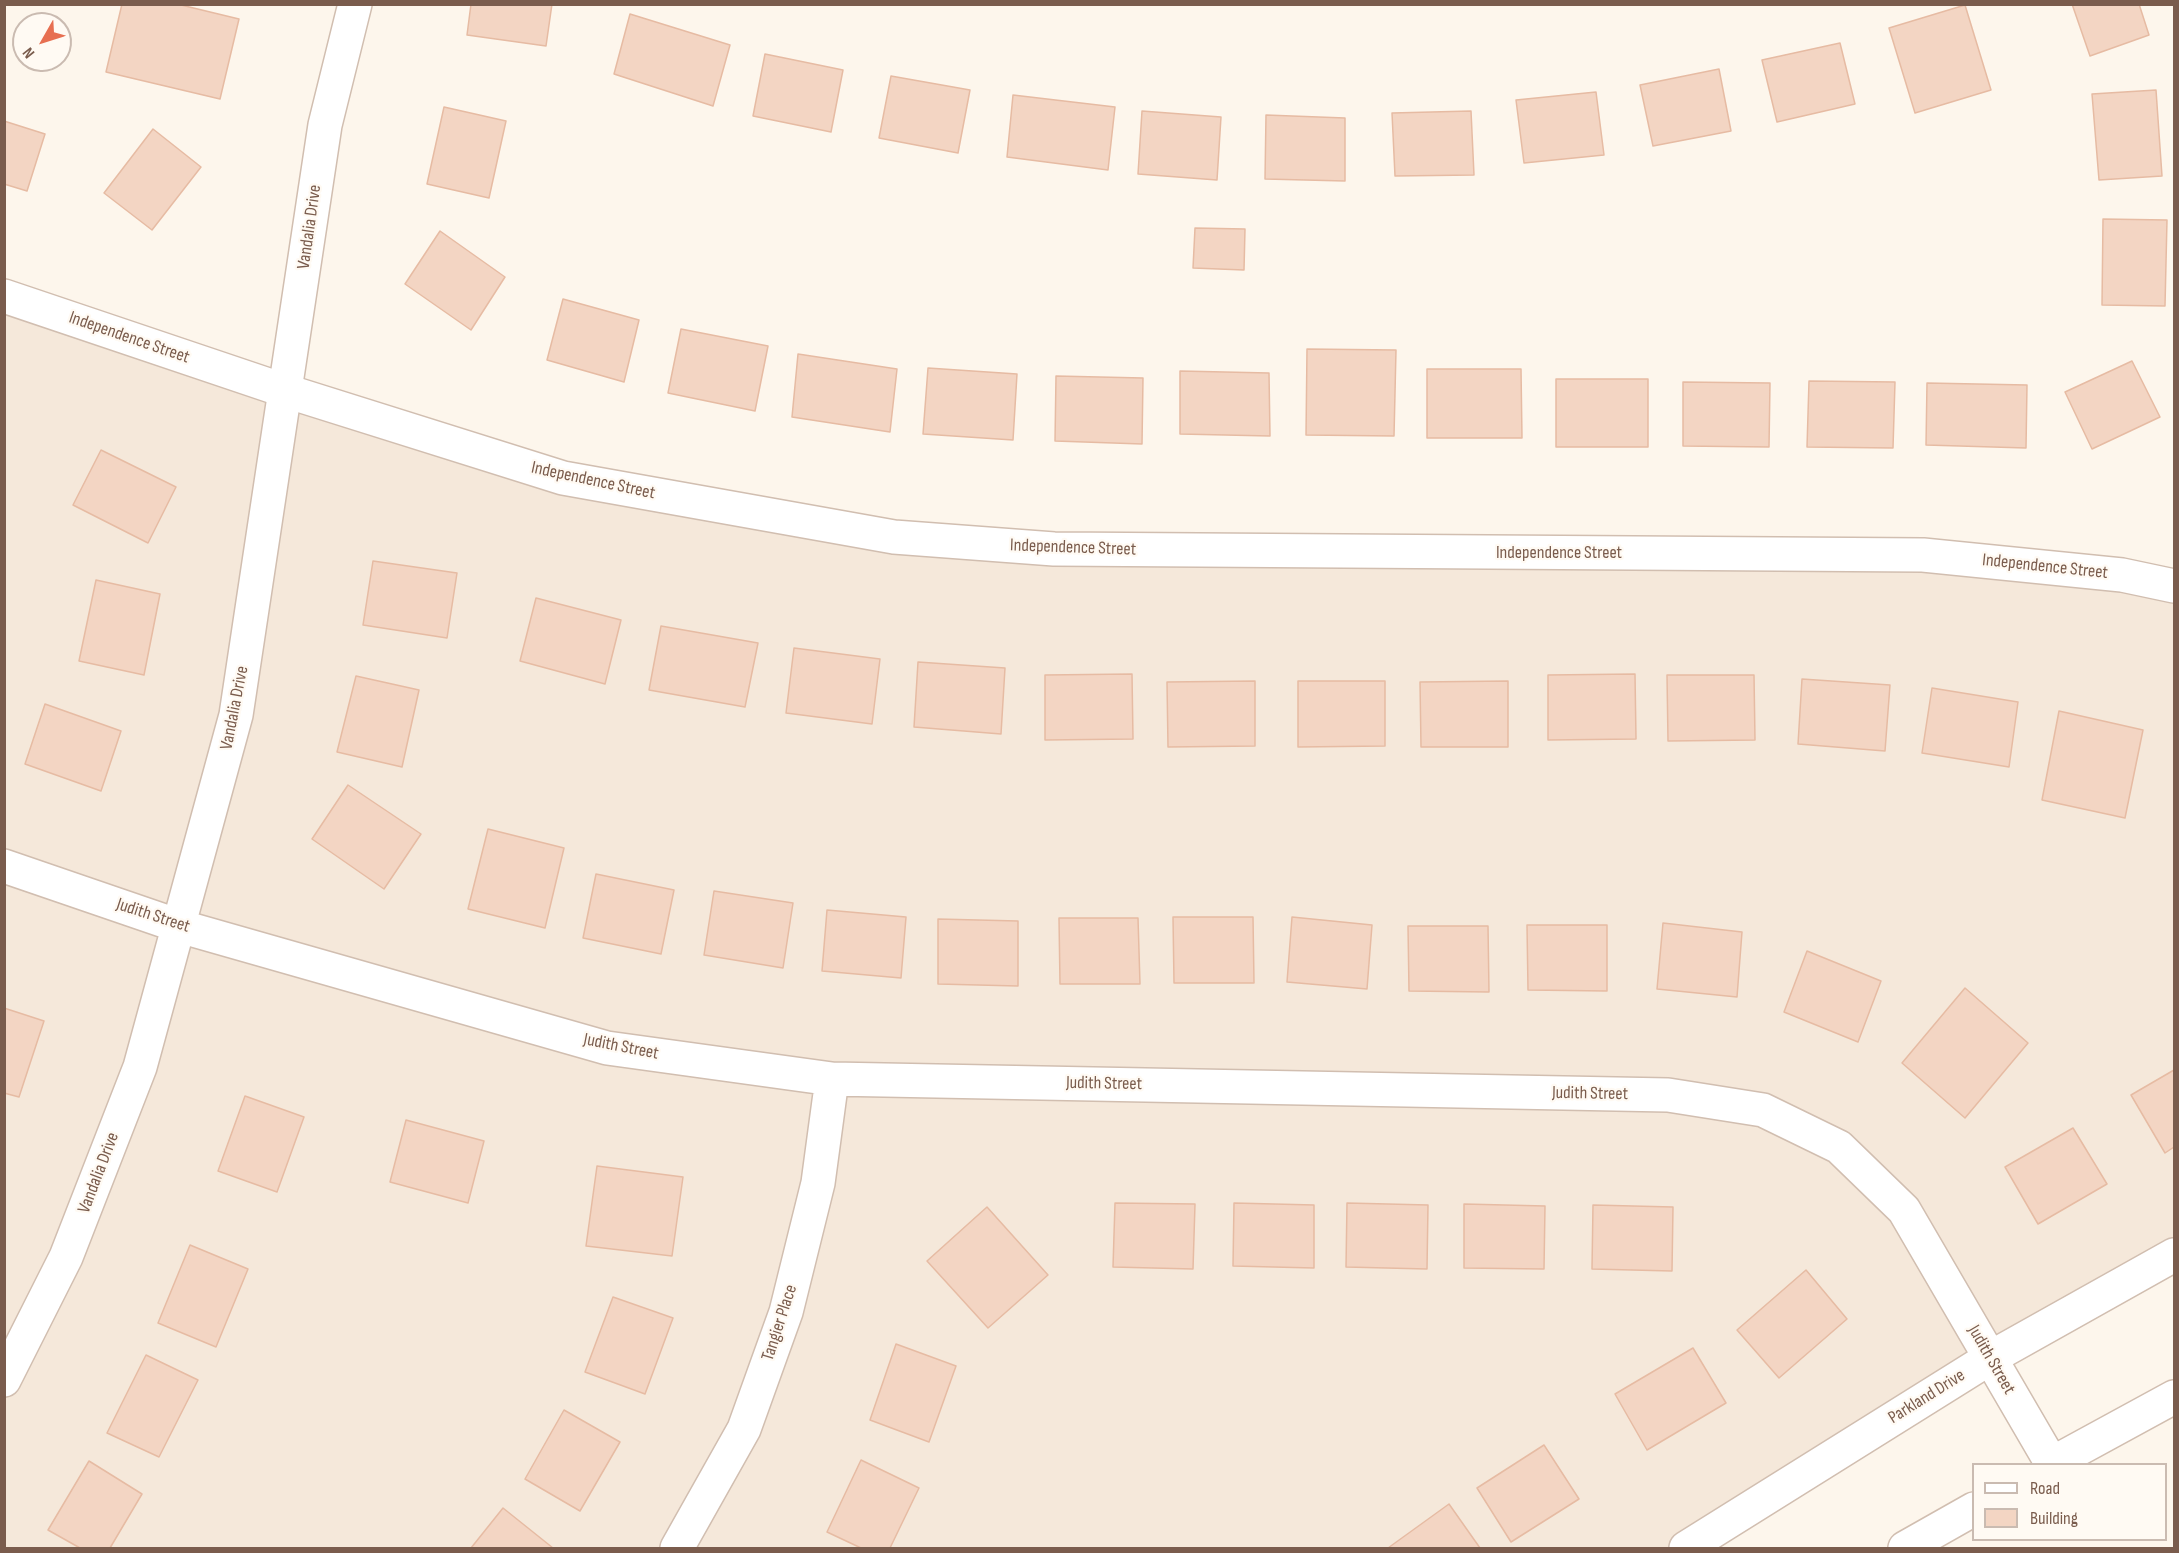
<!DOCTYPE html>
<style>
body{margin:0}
#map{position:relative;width:2179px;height:1553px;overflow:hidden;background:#fdf6ec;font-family:"Sofia Sans Condensed",sans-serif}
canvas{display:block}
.frame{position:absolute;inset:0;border:6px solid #7a5c4d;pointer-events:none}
.legend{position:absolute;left:1972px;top:1463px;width:195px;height:78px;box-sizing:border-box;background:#fffaf3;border:2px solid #cabbb1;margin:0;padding:8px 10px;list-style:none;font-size:18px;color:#7a5c4d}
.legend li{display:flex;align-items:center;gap:12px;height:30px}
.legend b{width:30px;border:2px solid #cabbb1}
.north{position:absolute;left:12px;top:12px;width:60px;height:60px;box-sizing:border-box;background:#fffaf3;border:2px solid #cabbb1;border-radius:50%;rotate:231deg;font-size:16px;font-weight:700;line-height:24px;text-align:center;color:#7a5c4d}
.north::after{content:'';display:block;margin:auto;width:21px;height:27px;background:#e76f51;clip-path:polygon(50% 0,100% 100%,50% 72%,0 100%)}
</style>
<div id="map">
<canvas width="2179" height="1553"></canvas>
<div class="frame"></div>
<ul class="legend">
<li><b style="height:8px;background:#fff"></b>Road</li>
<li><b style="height:16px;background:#f3d5c3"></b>Building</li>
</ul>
<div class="north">N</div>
</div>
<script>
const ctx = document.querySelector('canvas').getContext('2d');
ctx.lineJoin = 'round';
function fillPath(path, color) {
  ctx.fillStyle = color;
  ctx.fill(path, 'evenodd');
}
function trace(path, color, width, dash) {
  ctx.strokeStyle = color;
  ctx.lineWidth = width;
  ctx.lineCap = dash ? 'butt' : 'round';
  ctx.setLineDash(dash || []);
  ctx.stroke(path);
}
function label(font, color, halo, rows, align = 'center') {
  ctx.font = font + ' "Sofia Sans Condensed",sans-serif';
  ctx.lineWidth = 4.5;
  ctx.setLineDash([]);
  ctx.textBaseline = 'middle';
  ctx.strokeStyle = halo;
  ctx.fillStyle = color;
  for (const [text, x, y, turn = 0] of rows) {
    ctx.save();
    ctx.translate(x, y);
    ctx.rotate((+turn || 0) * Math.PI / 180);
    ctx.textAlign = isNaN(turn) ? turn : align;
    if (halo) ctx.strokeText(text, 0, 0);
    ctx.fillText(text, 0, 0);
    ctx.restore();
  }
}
const residential = new Path2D(`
 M5 297 563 478 894 537 1923 555 2174 586V1255L1686 1548H5Z`);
const building = new Path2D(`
 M122 4H177L239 19 220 99 106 72Z
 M471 4H552L546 46 467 35Z
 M2072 4H2139L2149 35 2090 56Z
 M1965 5 1991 90 1915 113 1889 28Z
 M630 14 730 45 713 106 614 74Z
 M1840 43 1855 104 1777 122 1762 60Z
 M765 54 843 70 831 132 753 116Z
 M1719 69 1731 131 1653 146 1640 85Z
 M891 76 970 90 958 153 879 138Z
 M2156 90 2162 176 2099 180 2092 94Z
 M1596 92 1604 155 1524 163 1516 100Z
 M1013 95 1115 107 1108 170 1007 157Z
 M444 107 506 121 489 198 427 184Z
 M1142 111 1221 117 1217 180 1138 174Z
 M1471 111 1474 175 1395 176 1392 113Z
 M1266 115 1345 118V181L1265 179Z
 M4 121 45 134 27 191 4 184Z
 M153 129 201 167 152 230 104 193Z
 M2103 219 2167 220 2165 306 2102 305Z
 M1195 228 1245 229 1244 270 1193 268Z
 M440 231 505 277 471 330 405 284Z
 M563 299 639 320 624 382 547 360Z
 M681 329 768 346 755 411 668 393Z
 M1307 349 1396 350 1394 436 1306 435Z
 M798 354 897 369 890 432 792 417Z
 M2132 361 2160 417 2092 449 2065 392Z
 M928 368 1017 374 1013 440 923 434Z
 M1427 369H1521L1522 438H1427Z
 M1180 371 1269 373 1270 436 1180 434Z
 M1056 376 1143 378 1142 444 1055 441Z
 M1556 379H1648V447H1556Z
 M1809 381 1895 382 1893 448 1807 447Z
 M1683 382 1770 383 1769 447 1683 446Z
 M1927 383 2027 385 2026 448 1926 445Z
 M101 450 176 487 148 543 73 505Z
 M373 561 457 573 447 638 363 625Z
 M96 580 160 594 144 675 79 661Z
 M536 598 621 620 605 684 520 661Z
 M661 626 758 643 745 707 649 690Z
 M794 648 880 659 872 724 786 713Z
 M918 662 1005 668 1001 734 914 727Z
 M1132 674 1133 739 1045 740V675Z
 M1635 674 1636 739 1548 740V675Z
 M1667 675H1754L1755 740 1668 741Z
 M356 676 419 690 402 767 337 752Z
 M1802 679 1890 685 1885 751 1798 744Z
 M1255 681V746L1168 747 1167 682Z
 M1298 681H1385V746L1298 747Z
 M1508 681V747H1421L1420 682Z
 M1932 688 2018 702 2009 767 1922 753Z
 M45 704 121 731 101 791 25 764Z
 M2059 711 2143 730 2125 818 2042 800Z
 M348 785 421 834 384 889 312 839Z
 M488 829 564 848 545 928 468 909Z
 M596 874 674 890 661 954 583 938Z
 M714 891 793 903 783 968 704 955Z
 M827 910 906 917 901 978 822 971Z
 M1173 917H1253L1254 983H1174Z
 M1292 917 1372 925 1367 989 1287 982Z
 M1059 918H1138L1140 984H1060Z
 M938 919 1018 921V986L938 984Z
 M1663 923 1742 932 1737 997 1657 989Z
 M1527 925H1607V991L1528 990Z
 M1408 926H1488L1489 992 1409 991Z
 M1807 951 1881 981 1858 1042 1784 1012Z
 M1965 988 2028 1043 1965 1118 1902 1063Z
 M4 1008 44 1021 19 1097 4 1093Z
 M2174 1070V1147L2165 1153 2131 1095Z
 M245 1096 304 1117 277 1192 218 1171Z
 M406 1120 484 1141 468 1203 390 1182Z
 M2073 1128 2107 1184 2038 1224 2005 1167Z
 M597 1166 683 1177 672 1256 586 1246Z
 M1115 1203 1195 1204 1193 1269 1113 1267Z
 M1234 1203 1314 1205V1268L1233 1266Z
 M1347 1203 1428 1205 1427 1269 1346 1267Z
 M1464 1204 1545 1206 1544 1269 1464 1268Z
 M1593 1205 1673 1207 1672 1271 1592 1269Z
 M987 1207 1048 1275 988 1328 927 1261Z
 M190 1245 248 1269 216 1347 158 1323Z
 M1806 1270 1847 1319 1779 1378 1737 1330Z
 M613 1297 673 1318 645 1394 585 1372Z
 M896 1344 956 1366 929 1442 870 1420Z
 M1693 1348 1726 1403 1647 1450 1615 1394Z
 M146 1355 198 1380 159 1457 107 1433Z
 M564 1410 620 1442 580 1511 525 1479Z
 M1544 1445 1579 1499 1511 1542 1477 1488Z
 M861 1460 919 1488 890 1548H861L827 1532Z
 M89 1461 142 1494 110 1548H80L48 1530Z
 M1449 1504 1480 1548H1388Z
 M503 1508 553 1548H471Z`);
const minor = new Path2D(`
 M4 866 179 926 607 1048 832 1079 1668 1095 1763 1110 1839 1147 1904 1210 2052 1464
 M4 1380 66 1257 140 1067 236 715 325 125 355 4
 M677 1548 744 1429 786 1312 818 1183 832 1079`);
const tertiary = new Path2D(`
 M4 296 286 391 563 478 894 537 1054 549 1923 555 2122 575 2174 586
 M2051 1464 2174 1397
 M1686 1548 1990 1358 2174 1255
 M1905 1548 1974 1509`);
const streetNames = [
 ["Vandalia Drive",310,227,-82],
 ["Independence Street",129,338,19],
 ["Independence Street",593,481,12],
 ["Independence Street",1073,548,2],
 ["Independence Street",1559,553],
 ["Independence Street",2045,567,6],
 ["Vandalia Drive",235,708,-79],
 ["Judith Street",153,916,18],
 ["Judith Street",621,1047,11],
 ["Judith Street",1104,1084,1],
 ["Judith Street",1590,1094,1],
 ["Vandalia Drive",99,1173,-69],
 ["Tangier Place",780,1323,-72],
 ["Judith Street",1991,1360,60],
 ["Parkland Drive",1927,1397,-32]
];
fillPath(residential, '#f5e8da');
fillPath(building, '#f3d5c3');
trace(building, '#e6bba3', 1.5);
trace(minor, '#d1beb0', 36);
trace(tertiary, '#d1beb0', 36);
trace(minor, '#fff', 33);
trace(tertiary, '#fff', 33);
label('18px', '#7a5c4d', '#fffaf3', streetNames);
</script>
